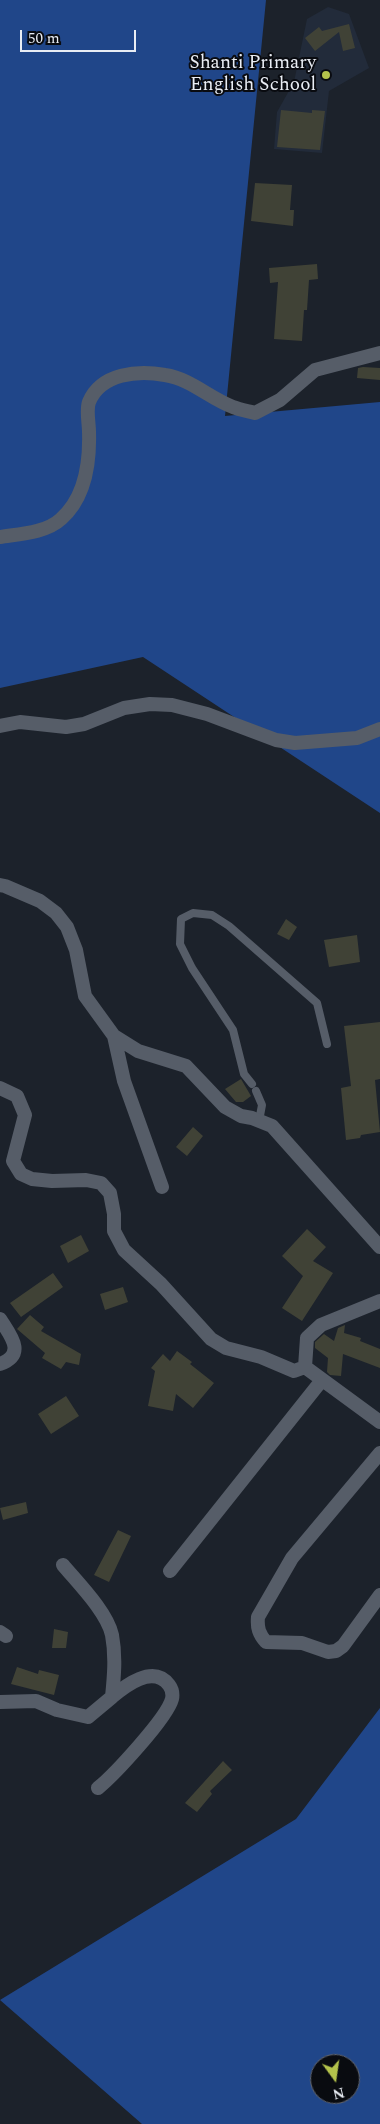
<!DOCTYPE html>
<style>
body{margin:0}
#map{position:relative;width:380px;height:2124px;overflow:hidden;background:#1c222b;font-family:Spectral,serif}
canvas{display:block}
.north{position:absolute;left:310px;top:2054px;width:50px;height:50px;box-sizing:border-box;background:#090b10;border:1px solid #63656b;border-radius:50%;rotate:166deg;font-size:14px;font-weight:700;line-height:20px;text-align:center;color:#e9edf4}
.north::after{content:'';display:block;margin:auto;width:18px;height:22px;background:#b3c24b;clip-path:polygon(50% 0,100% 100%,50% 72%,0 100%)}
.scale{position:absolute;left:20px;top:30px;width:116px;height:22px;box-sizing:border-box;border:2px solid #e9edf4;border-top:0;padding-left:6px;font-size:15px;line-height:18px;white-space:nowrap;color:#e9edf4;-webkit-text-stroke:4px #090b10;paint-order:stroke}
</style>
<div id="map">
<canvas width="380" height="2124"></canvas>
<div class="north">N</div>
<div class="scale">50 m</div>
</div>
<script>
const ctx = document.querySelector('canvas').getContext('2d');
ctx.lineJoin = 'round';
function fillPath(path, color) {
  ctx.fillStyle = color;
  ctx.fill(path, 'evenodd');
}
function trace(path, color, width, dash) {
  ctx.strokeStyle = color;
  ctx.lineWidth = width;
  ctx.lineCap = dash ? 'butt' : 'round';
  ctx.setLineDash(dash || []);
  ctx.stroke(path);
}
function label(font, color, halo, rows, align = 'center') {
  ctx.font = font + ' Spectral,serif';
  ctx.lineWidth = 4;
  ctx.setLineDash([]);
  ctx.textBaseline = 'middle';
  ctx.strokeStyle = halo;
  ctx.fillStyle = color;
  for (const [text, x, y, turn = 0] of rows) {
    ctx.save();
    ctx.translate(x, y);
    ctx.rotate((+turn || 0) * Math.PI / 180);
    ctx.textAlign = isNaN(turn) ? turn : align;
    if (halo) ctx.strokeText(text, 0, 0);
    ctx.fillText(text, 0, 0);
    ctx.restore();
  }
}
const built = new Path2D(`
 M328 7 349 14 369 68 329 91 322 153 274 149 277 112 294 82 307 19Z`);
const forest = new Path2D(`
 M0 0H266L225 416 380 402V813L143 657 0 688Z
 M380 1708V2124H142L0 2000 296 1819ZM320 2064H350V2094H320Z`);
const building = new Path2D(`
 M349 24 355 48 343 51 339 32 315 51 305 38 319 27 322 31Z
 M281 110 312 113V110L325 111 320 150 277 147Z
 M255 183 292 185 290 210H294L293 226 251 221Z
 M317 264 318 279 309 280 307 310H304L302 341 274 339 278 282 270 283 269 268Z
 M363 367 380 368V380L357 378 358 368Z
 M286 919 297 927 289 940 277 934Z
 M357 935 360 962 329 967 324 940Z
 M380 1022V1079L375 1080 380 1132 361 1135 360 1138 346 1140 341 1088 351 1086 344 1026Z
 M241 1079 251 1096 243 1102H236L225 1089Z
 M193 1127 203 1136 187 1156 176 1147Z
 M307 1229 326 1247 313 1261 333 1273 302 1321 282 1308 303 1276 282 1256Z
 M81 1235 89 1251 68 1263 60 1246Z
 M53 1273 63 1287 21 1317 10 1303Z
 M123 1287 128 1302 105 1310 100 1294Z
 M30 1315 44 1327 41 1331 81 1354 79 1365 66 1362 61 1369 42 1358 45 1353 17 1329Z
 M345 1325 344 1333 361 1338 360 1341 380 1349V1368L343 1354 341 1376 330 1375 327 1372 328 1358 315 1348V1342L324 1334 334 1341 338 1328Z
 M177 1351 192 1362 190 1364 214 1383 193 1408 176 1394 173 1411 148 1406 155 1371 151 1368 163 1354 170 1361Z
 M66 1396 79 1416 51 1434 38 1414Z
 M26 1502 28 1513 3 1520 0 1508Z
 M118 1530 131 1536 109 1582 94 1575Z
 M54 1629 68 1632 66 1648H52Z
 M17 1667 38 1674 39 1670 59 1675 54 1695 11 1684Z
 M223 1761 232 1770 210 1791 212 1794 197 1812 185 1803Z`);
const service = new Path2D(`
 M252 1084 244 1074 233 1030 192 968 180 944 181 919 193 913 212 915 229 926 317 1003 327 1044
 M256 1091 262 1105 259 1121`);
const minor = new Path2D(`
 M0 537C19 534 46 533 61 519 85 498 90 463 89 432 89 423 86 410 89 402 101 373 138 370 165 375 191 379 209 398 233 407 240 410 248 411 255 413L280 400 315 370 380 353
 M0 885 5 886 40 901 56 913 67 927 76 950 85 996 114 1036 138 1051 186 1066 225 1107 241 1116 252 1118 272 1126 380 1247
 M114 1036 124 1081 162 1187
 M0 1088 17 1096 25 1115 13 1161 21 1174 32 1179 52 1181 86 1180 101 1183 110 1193 114 1214V1231L124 1250 161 1284 211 1339 226 1348 261 1357 294 1371 305 1367 307 1338 321 1325 380 1301
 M0 1319C10 1335 27 1354 0 1364
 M305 1367 380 1422
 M380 1453 292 1558 258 1617C257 1628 259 1634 266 1642L302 1643 328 1652 336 1651 343 1646 380 1595
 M170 1571 322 1380
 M0 1632 6 1636
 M0 1702 36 1701 57 1710 88 1717 112 1697C114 1677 116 1656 112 1635 107 1612 78 1583 63 1565
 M98 1788C114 1775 167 1718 172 1699 173 1694 172 1689 169 1685 153 1664 125 1686 112 1697`);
const tertiary = new Path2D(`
 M0 726 20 722 66 727 84 724 124 708 150 704 172 705 207 714 276 740 295 743 357 738 380 729`);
const markers = [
 [326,75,5,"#b3c24b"]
];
const poiNames = [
 ["Shanti Primary",316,64],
 ["English School",316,86]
];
fillPath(built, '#222b3a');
fillPath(forest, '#204689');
fillPath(building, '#404236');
trace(service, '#565d68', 8);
trace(minor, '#565d68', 14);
trace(tertiary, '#565d68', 14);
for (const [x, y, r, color] of markers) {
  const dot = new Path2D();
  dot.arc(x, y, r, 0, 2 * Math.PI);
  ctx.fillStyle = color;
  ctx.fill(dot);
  trace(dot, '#090b10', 2);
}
label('19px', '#e9edf4', '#090b10', poiNames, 'right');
</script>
